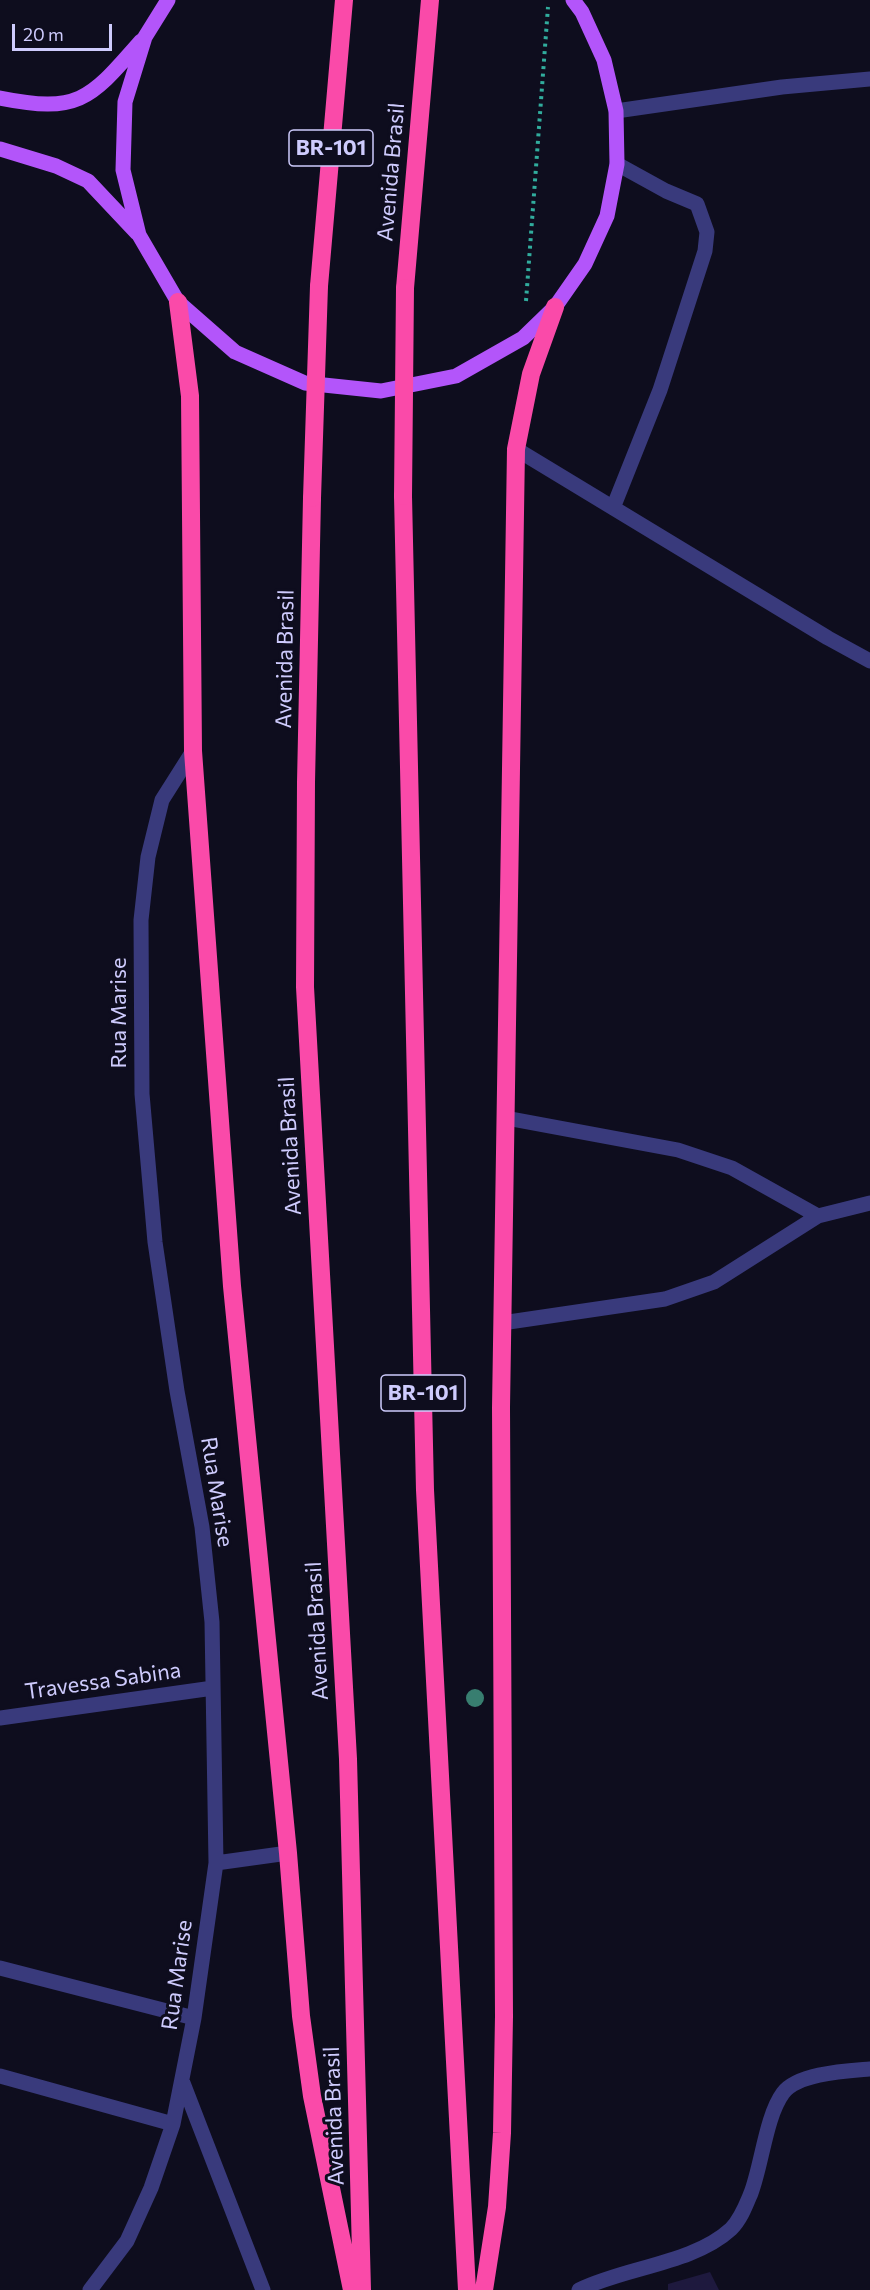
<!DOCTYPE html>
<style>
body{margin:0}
#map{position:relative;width:870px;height:2290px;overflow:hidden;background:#0e0d1e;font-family:Commissioner,sans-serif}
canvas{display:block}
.scale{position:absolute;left:12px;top:24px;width:100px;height:27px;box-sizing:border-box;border:3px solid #cecbfd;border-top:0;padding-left:8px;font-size:18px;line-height:21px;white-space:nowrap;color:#cecbfd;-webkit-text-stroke:4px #0e0d1e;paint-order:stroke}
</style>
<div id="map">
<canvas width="870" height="2290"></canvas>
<div class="scale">20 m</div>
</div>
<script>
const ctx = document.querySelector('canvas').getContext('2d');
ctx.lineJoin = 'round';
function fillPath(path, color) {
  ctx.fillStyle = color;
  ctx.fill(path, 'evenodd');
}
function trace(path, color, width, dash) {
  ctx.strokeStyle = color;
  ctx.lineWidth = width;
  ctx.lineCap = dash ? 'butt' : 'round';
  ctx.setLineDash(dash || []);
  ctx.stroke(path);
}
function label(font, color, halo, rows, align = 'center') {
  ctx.font = font + ' Commissioner,sans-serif';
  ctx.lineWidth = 6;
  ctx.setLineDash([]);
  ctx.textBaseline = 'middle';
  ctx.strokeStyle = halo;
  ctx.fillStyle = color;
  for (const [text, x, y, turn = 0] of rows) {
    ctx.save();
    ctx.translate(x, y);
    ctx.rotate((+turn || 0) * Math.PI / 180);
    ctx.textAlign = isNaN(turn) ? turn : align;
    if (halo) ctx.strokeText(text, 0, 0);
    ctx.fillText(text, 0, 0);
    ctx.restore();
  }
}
const building = new Path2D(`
 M710 2272 719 2290H668V2284Z`);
const path = new Path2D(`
 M526 301 548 7`);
const minor = new Path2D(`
 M616 111 782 87 870 79
 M516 449 828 638 870 661
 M613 508 660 390 705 251 707 232 697 204 666 191 617 164
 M506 1118 678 1150 732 1168 818 1216
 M502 1323 665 1299 714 1282 818 1216 870 1203
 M0 1718 213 1688
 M216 1863 288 1853
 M0 1968 194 2018
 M0 2076 173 2124
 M183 2083 263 2290
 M90 2290 127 2241 151 2188 173 2124 194 2018 216 1863 212 1622 202 1527 177 1391 155 1242 142 1094 141 920 148 857 162 800 193 751
 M579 2290C625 2267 693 2264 731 2229 741 2219 746 2205 751 2193 762 2164 766 2116 783 2093 798 2073 847 2071 870 2069`);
const major = new Path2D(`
 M168 0 145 37 125 102 123 170 139 235 178 302 235 352 305 383 381 391 456 376 523 338 555 307 585 264 607 216 617 164 616 111 604 60 582 12 573 0
 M0 98C80 114 90 99 141 41
 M0 149 56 166 88 181 137 233`);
const highway = new Path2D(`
 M319 286 344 0
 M405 288 430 0
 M178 302 190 396 193 751 232 1286 288 1853 301 2016 312 2096 352 2290
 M403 496 425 1490 467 2290
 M312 498 306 782 305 987 348 1759 362 2290
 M484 2290 497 2207 502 2133 504 2016 501 1407 516 449 531 374 555 307`);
const highwayBridge = new Path2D(`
 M403 496 405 288
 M312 498 319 286`);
const trees = [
 [475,1698]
];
const shields = [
 [331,148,84],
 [423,1393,84]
];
const shieldNames = [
 ["BR-101",331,148],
 ["BR-101",423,1393]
];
const streetNames = [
 ["Avenida Brasil",391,172,-85],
 ["Avenida Brasil",285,659,-89],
 ["Rua Marise",119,1013,-90],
 ["Avenida Brasil",290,1146,-93],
 ["Rua Marise",217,1492,81],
 ["Avenida Brasil",317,1631,-93],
 ["Travessa Sabina",103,1681,-8],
 ["Rua Marise",177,1975,-82],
 ["Avenida Brasil",334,2116,-92]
];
fillPath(building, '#1e193e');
trace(path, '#31ac9d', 4, [3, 4.5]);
trace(minor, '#393a7c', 15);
trace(major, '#b355fa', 15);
trace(highway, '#fa4aa9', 18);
trace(highwayBridge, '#fa4aa9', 18);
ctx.fillStyle = '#387e70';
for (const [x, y] of trees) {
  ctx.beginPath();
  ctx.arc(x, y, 9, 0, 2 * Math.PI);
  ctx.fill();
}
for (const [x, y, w] of shields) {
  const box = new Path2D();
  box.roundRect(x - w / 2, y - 18, w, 36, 4.5);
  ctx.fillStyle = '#0e0d1e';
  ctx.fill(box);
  trace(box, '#cecbfd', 1.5);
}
label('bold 21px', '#cecbfd', null, shieldNames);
label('22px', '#cecbfd', '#0e0d1e', streetNames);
</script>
